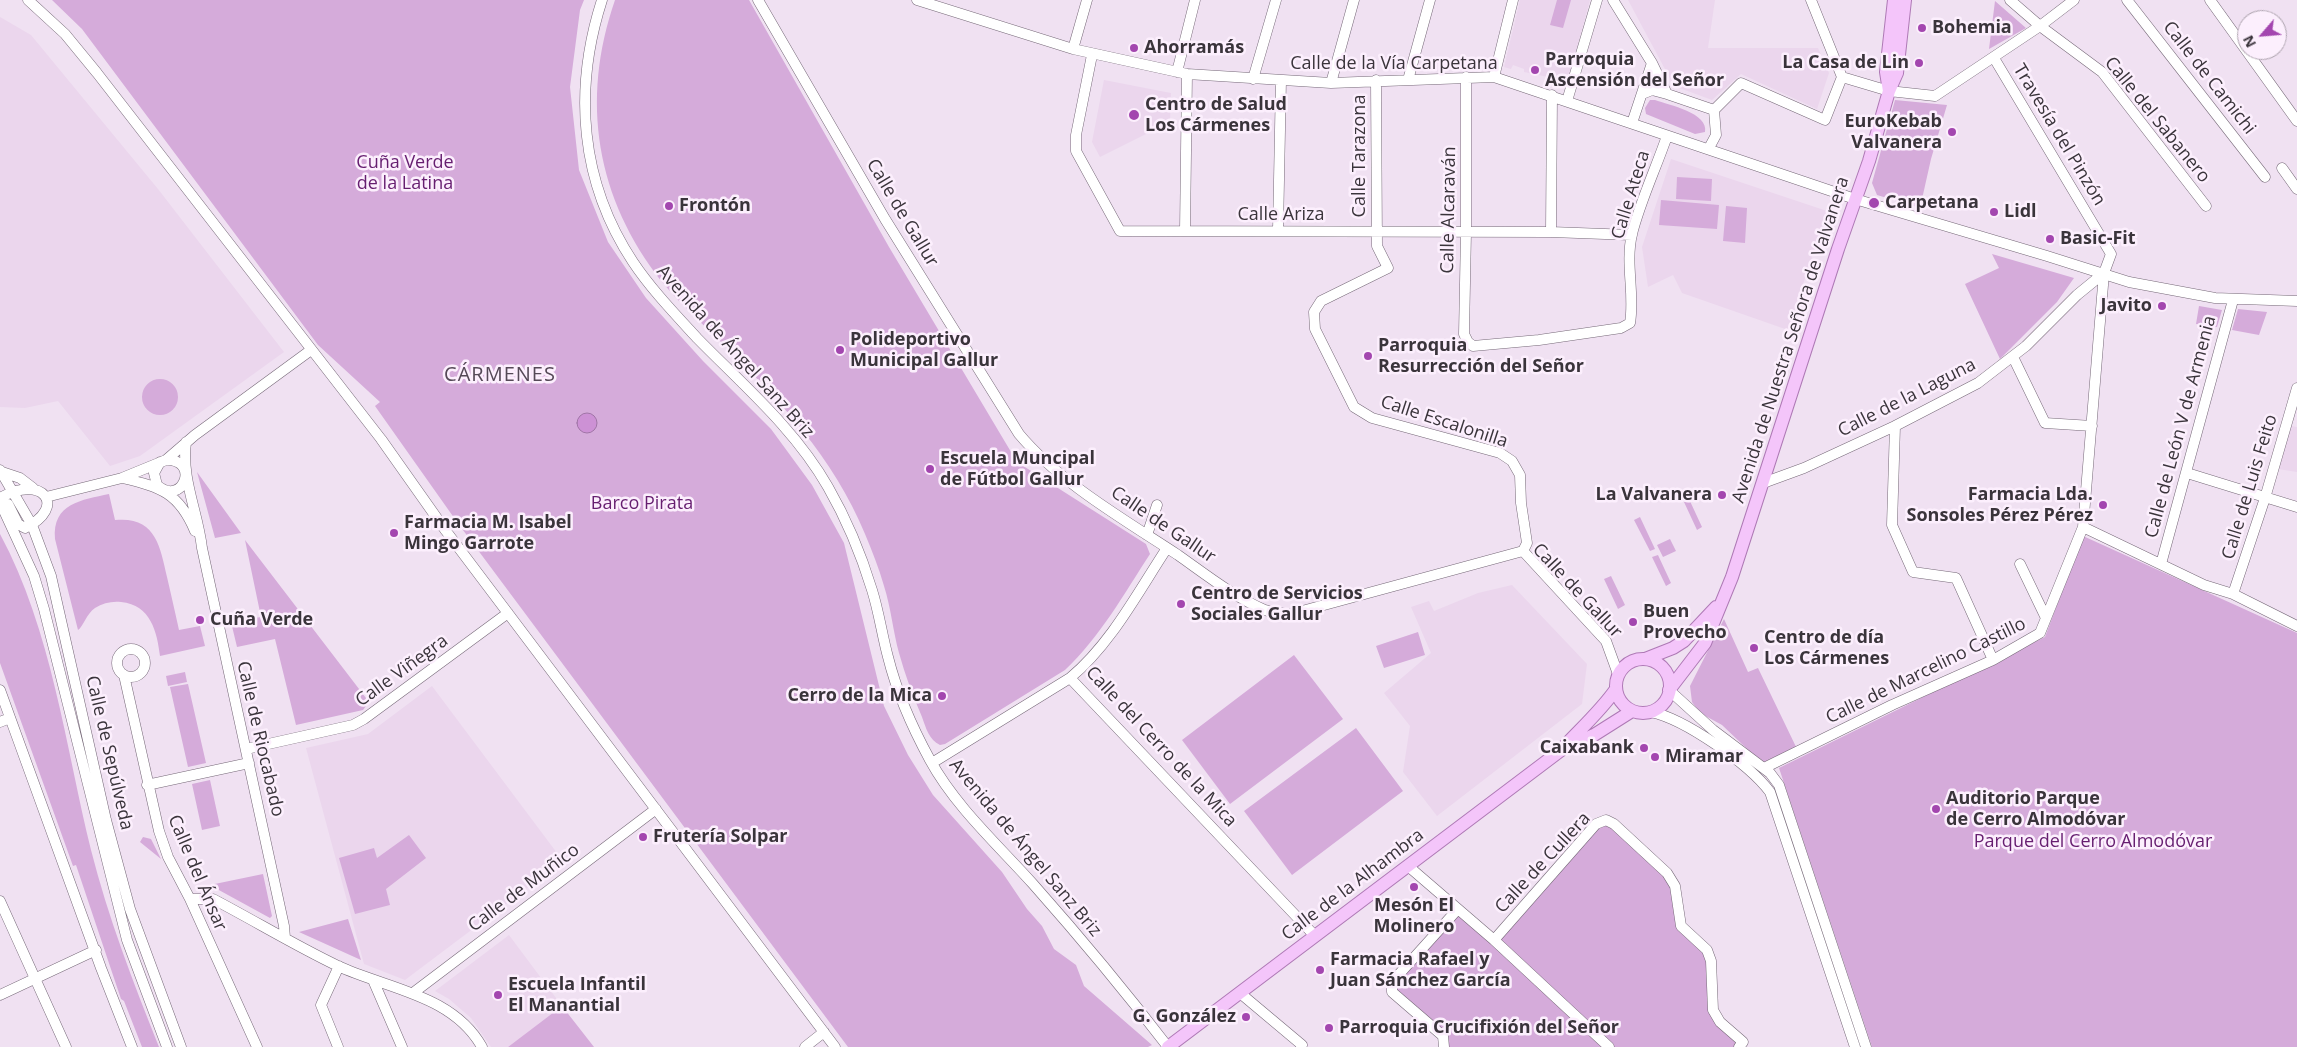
<!DOCTYPE html>
<meta charset="utf-8">
<style>
body{margin:0}
#map{position:relative;width:2297px;height:1047px;overflow:hidden;background:#f0e1f2;font-family:"Open Sans",sans-serif}
canvas{display:block}
.north{position:absolute;left:2237px;top:10px;width:50px;height:50px;box-sizing:border-box;background:#fceffd;border:1px solid #aea4af;border-radius:50%;rotate:243deg;font-size:14px;font-weight:700;line-height:20px;text-align:center;color:#3a343b}
.north::after{content:'';display:block;margin:auto;width:18px;height:22px;background:#a346af;clip-path:polygon(50% 0,100% 100%,50% 72%,0 100%)}
</style>
<div id="map">
<canvas width="2297" height="1047"></canvas>
<div class="north">N</div>
</div>
<script>
const ctx = document.querySelector('canvas').getContext('2d');
ctx.lineJoin = 'round';
function fillPath(path, color) {
  ctx.fillStyle = color;
  ctx.fill(path, 'evenodd');
}
function trace(path, color, width, dash) {
  ctx.strokeStyle = color;
  ctx.lineWidth = width;
  ctx.lineCap = dash ? 'butt' : 'round';
  ctx.setLineDash(dash || []);
  ctx.stroke(path);
}
function label(font, color, halo, rows, align = 'center') {
  ctx.font = font + ' "Open Sans",sans-serif';
  ctx.lineWidth = 5;
  ctx.setLineDash([]);
  ctx.textBaseline = 'middle';
  ctx.strokeStyle = halo;
  ctx.fillStyle = color;
  for (const [text, x, y, turn = 0] of rows) {
    ctx.save();
    ctx.translate(x, y);
    ctx.rotate((+turn || 0) * Math.PI / 180);
    ctx.textAlign = isNaN(turn) ? turn : align;
    if (halo) ctx.strokeText(text, 0, 0);
    ctx.fillText(text, 0, 0);
    ctx.restore();
  }
}
const built = new Path2D(`
 M1520 0H1590L1566 88 1547 81 1548 77 1524 72V69L1513 65 1511 69 1504 67Z
 M1628 0H1715L1708 48H1818L1829 73 1817 109 1741 74 1712 100 1674 86Z
 M0 17 31 35 158 189 284 352 140 456 110 466 58 401 25 408 0 407Z
 M1104 80 1171 93 1170 122 1100 157 1092 142Z
 M1671 159 1827 211 1788 330 1682 293 1673 275 1648 287 1642 247Z
 M2291 426 2297 427V472L2278 469Z
 M1512 585 1587 664 1582 704 1437 816 1403 772 1410 726 1384 693 1431 653 1411 607 1429 601 1434 611 1478 593Z
 M432 686 563 861 405 980 364 964 306 748 368 734Z
 M509 935 562 1006 508 1047H491L471 1018 449 999 435 991Z`);
const green = new Path2D(`
 M52 0H584L580 10 570 87 579 170 608 242 646 298 703 361 771 429 812 485 844 543 884 706 908 755 933 795 1002 872 1027 909 1042 926 1054 949 1076 965 1084 986 1152 1045 1148 1047H848L457 522 375 406 380 402 318 345 82 29Z
 M615 0H749L889 247 1017 462 1146 544 1150 554C1124 594 1100 637 1065 670L945 744 940 745C929 740 926 728 922 717 913 696 905 675 899 653 893 631 891 608 884 586 879 568 872 551 865 534 833 457 780 401 722 343 702 323 680 304 662 282 596 198 580 101 615 0Z
 M1557 0H1571L1563 28 1550 25Z
 M1995 1 2026 28 1989 49Z
 M1650 100H1655C1669 105 1709 113 1705 132L1695 134 1646 114 1645 108Z
 M1895 100 1947 105 1931 159 1920 208 1877 195 1872 183Z
 M1677 177 1712 179 1711 201 1676 199Z
 M1661 200 1719 205 1717 229 1659 225Z
 M1726 206 1747 208 1745 243 1723 241Z
 M1992 254 2074 278 2057 302 2000 359 1965 284 1999 268Z
 M2199 306 2222 310 2217 327 2196 324Z
 M2238 309 2267 312 2259 335 2232 330Z
 M142 397a18 18 0 1 1 36 0a18 18 0 1 1-36 0Z
 M197 472 241 533 215 538Z
 M109 494 115 520C155 516 160 545 167 577 171 594 175 612 179 630L200 626 205 646 160 656C157 632 151 605 121 602 112 601 103 603 95 608 87 613 83 627 78 630L55 539C52 503 82 500 109 494Z
 M1689 499 1702 527 1697 530 1684 502Z
 M1640 517 1655 549 1650 551 1634 520Z
 M0 534C52 631 65 744 91 850 108 917 133 982 159 1047H142L124 1001 121 999 76 865 73 866 0 663Z
 M2083 536 2297 633V1047H1872L1779 768 2045 637Z
 M1670 539 1676 551 1663 557 1657 545Z
 M245 540 369 702 363 710 296 725 275 639 237 647 231 622 261 617Z
 M1658 555 1671 583 1666 586 1652 557Z
 M1611 576 1625 605 1618 609 1604 579Z
 M1724 619 1748 672 1758 668 1798 751 1766 767 1722 725 1700 713 1692 702 1690 686Z
 M1418 632 1425 655 1384 668 1376 646Z
 M1294 655 1343 719 1230 804 1182 740Z
 M185 672 187 682 168 686 166 676Z
 M188 684 206 763 188 767 170 687Z
 M1356 728 1403 791 1292 875 1244 811Z
 M210 780 220 826 202 830 192 784Z
 M1606 820 1667 873 1681 926 1707 950 1713 1010 1743 1042 1739 1047H1444L1443 1036 1392 992V982L1457 910 1493 940Z
 M409 835 426 858 386 889 390 905 355 914 339 858 374 848 377 858Z
 M143 837 151 839 161 859 140 842Z
 M263 874 272 916 270 918 217 889 205 886Z
 M348 919 361 960 299 932Z
 M562 1006 594 1047H508Z`);
const water = new Path2D(`
 M577 423a10 10 0 1 1 20 0a10 10 0 1 1-20 0Z`);
const minor = new Path2D(`
 M28 0 65 34 97 73 381 439 446 531 835 1047
 M602 0C573 90 580 182 633 262 651 289 675 314 697 338 743 385 795 429 828 487 847 520 861 554 872 590 879 612 882 635 888 657 897 693 912 727 930 760 955 806 998 845 1033 884 1080 937 1125 991 1168 1047
 M758 0 885 219 1019 434C1060 483 1125 520 1178 555 1205 574 1234 597 1265 610 1273 613 1282 613 1291 614L1523 551 1606 641 1618 674
 M917 0 1073 49 1187 74 1331 83 1494 77 1855 199 2047 256 2129 282 2215 298 2297 301
 M1613 0 1652 63 1667 94 1714 110
 M1811 0 1842 77
 M2010 0 2040 26 2102 72 2206 206
 M2127 0 2265 177
 M2210 0 2297 121
 M1073 49 1087 0
 M1092 55 1076 135V151L1120 231 1551 232 1632 235
 M1177 72 1195 0
 M1466 77V232L1464 334 1468 342 1473 346 1539 340 1621 328 1630 323C1635 294 1625 264 1632 234 1640 202 1656 168 1667 136
 M1494 77 1513 0
 M1842 77 1889 91 1935 96 2040 26 2074 0
 M1253 79 1276 0
 M1376 80 1377 246 1388 268 1321 301 1314 312 1315 329 1354 407 1372 418 1500 453 1512 461 1520 475 1521 503 1527 543 1523 551
 M1408 80 1430 0
 M1331 83 1354 0
 M1642 94 1652 90 1667 94
 M1567 101 1597 0
 M1632 123 1652 63
 M1709 148 1716 135 1714 110 1741 83 1825 120 1842 77
 M2282 168 2297 189
 M1278 230 1281 80
 M1185 231 1187 74
 M1551 232 1552 95
 M2013 357 2045 423 2092 426
 M1895 426 1892 525 1913 572 1956 578 1993 660
 M186 442C181 479 198 512 202 548L284 926 285 938
 M160 462 154 473 157 485C183 508 201 459 166 460
 M0 470 32 525 51 576 106 820 130 909 181 1047
 M2 472 20 478 33 488
 M2187 473 2297 507
 M122 478C161 487 179 493 195 531
 M1763 483 1804 468 1895 426 1978 383 2026 346 2077 295 2104 273 2111 254 1994 58
 M46 497 122 478 166 460 195 435 311 350
 M0 498C43 473 68 507 25 528L18 524 8 504
 M0 502 34 576 44 609 127 940 167 1047
 M2083 527 2204 585 2233 594 2297 626
 M1147 535 1157 505
 M1167 548C1138 592 1111 644 1070 678L1315 936
 M2020 564 2046 618
 M2161 564 2233 300
 M2233 594 2265 498 2297 388
 M117 663a14 14 0 1 1 28 0a14 14 0 1 1-28 0Z
 M124 675 159 831 168 857 190 899 257 1047
 M0 690 101 968 132 1047
 M1669 690 1713 730 1770 773 1779 785 1866 1047
 M1651 712C1685 719 1749 764 1770 792L1855 1047
 M0 722 10 718
 M246 749 353 725 364 719 508 613
 M932 763 1070 678
 M1764 768 1892 705 1993 660 2040 633 2083 527 2104 273
 M147 785 249 763
 M1408 866 1494 940 1596 824 1606 820 1614 824 1667 873 1675 886 1681 926 1707 950 1711 961 1713 1010 1720 1022 1743 1042 1739 1047
 M190 899H213C255 921 296 946 338 966 388 989 453 995 482 1047
 M0 901 66 1047
 M1494 940 1609 1047
 M373 980 402 1047
 M413 993 656 809
 M1240 993 1302 1045 1301 1047
 M0 995 96 950
 M338 1047 321 1005 339 966
 M805 1047 824 1032
 M1444 1047 1443 1036 1392 992V982L1457 910`);
const major = new Path2D(`
 M1889 91 1886 72 1894 0
 M1645 659 1673 648 1684 641 1716 607
 M1616 686a27 27 0 1 1 54 0a27 27 0 1 1-54 0Z
 M1669 690 1705 643 1732 577 1838 249 1869 161 1889 91 1897 73 1905 0
 M1567 748 1594 735 1632 711
 M1168 1047 1560 751C1579 730 1600 712 1616 689`);
const markers = [
 [1922,28,5,"#a346af"],
 [1134,48,5,"#a346af"],
 [1919,63,5,"#a346af"],
 [1535,70,5,"#a346af"],
 [1134,115,6,"#a346af"],
 [1952,132,5,"#a346af"],
 [1874,203,6,"#a346af"],
 [669,206,5,"#a346af"],
 [1994,212,5,"#a346af"],
 [2050,239,5,"#a346af"],
 [2162,306,5,"#a346af"],
 [840,350,5,"#a346af"],
 [1368,356,5,"#a346af"],
 [930,469,5,"#a346af"],
 [1722,495,5,"#a346af"],
 [2103,505,5,"#a346af"],
 [394,533,5,"#a346af"],
 [1181,604,5,"#a346af"],
 [200,620,5,"#a346af"],
 [1633,622,5,"#a346af"],
 [1754,648,5,"#a346af"],
 [942,696,5,"#a346af"],
 [1644,748,5,"#a346af"],
 [1655,757,5,"#a346af"],
 [1936,809,5,"#a346af"],
 [643,837,5,"#a346af"],
 [1414,887,5,"#a346af"],
 [1320,970,5,"#a346af"],
 [498,995,5,"#a346af"],
 [1246,1017,5,"#a346af"],
 [1329,1028,5,"#a346af"]
];
const poiNames = [
 ["Bohemia",1932,28],
 ["Ahorramás",1144,48],
 ["Parroquia",1545,60],
 ["Ascensión del Señor",1545,81],
 ["La Casa de Lin",1909,63,"right"],
 ["Centro de Salud",1145,105],
 ["Los Cármenes",1145,126],
 ["EuroKebab",1942,122,"right"],
 ["Valvanera",1942,143,"right"],
 ["Carpetana",1885,203],
 ["Frontón",679,206],
 ["Lidl",2004,212],
 ["Basic-Fit",2060,239],
 ["Javito",2152,306,"right"],
 ["Polideportivo",850,340],
 ["Municipal Gallur",850,361],
 ["Parroquia",1378,346],
 ["Resurrección del Señor",1378,367],
 ["Escuela Muncipal",940,459],
 ["de Fútbol Gallur",940,480],
 ["La Valvanera",1712,495,"right"],
 ["Farmacia Lda.",2093,495,"right"],
 ["Sonsoles Pérez Pérez",2093,516,"right"],
 ["Farmacia M. Isabel",404,523],
 ["Mingo Garrote",404,544],
 ["Centro de Servicios",1191,594],
 ["Sociales Gallur",1191,615],
 ["Buen",1643,612],
 ["Provecho",1643,633],
 ["Cuña Verde",210,620],
 ["Centro de día",1764,638],
 ["Los Cármenes",1764,659],
 ["Cerro de la Mica",932,696,"right"],
 ["Caixabank",1634,748,"right"],
 ["Miramar",1665,757],
 ["Auditorio Parque",1946,799],
 ["de Cerro Almodóvar",1946,820],
 ["Frutería Solpar",653,837],
 ["Mesón El",1414,906,"center"],
 ["Molinero",1414,927,"center"],
 ["Farmacia Rafael y",1330,960],
 ["Juan Sánchez García",1330,981],
 ["Escuela Infantil",508,985],
 ["El Manantial",508,1006],
 ["G. González",1236,1017,"right"],
 ["Parroquia Crucifixión del Señor",1339,1028]
];
const streetNames = [
 ["Calle de la Vía Carpetana",1394,64],
 ["Calle de Camichi",2209,78,52],
 ["Calle del Sabanero",2157,120,51],
 ["Travesía del Pinzón",2059,135,59],
 ["Calle Tarazona",1360,156,-90],
 ["Calle Ateca",1631,195,-73],
 ["Calle Alcaraván",1449,210,-89],
 ["Calle de Gallur",902,213,59],
 ["Calle Ariza",1281,215],
 ["Avenida de Nuestra Señora de Valvanera",1791,340,-72],
 ["Avenida de Ángel Sanz Briz",735,352,48],
 ["Calle de la Laguna",1907,398,-27],
 ["Calle Escalonilla",1444,422,18],
 ["Calle de León V de Armenia",2181,427,-75],
 ["Calle de Luis Feito",2250,487,-73],
 ["Calle de Gallur",1163,525,34],
 ["Calle de Gallur",1577,591,47],
 ["Calle Viñegra",402,671,-36],
 ["Calle de Marcelino Castillo",1926,671,-26],
 ["Calle de Riocabado",260,739,77],
 ["Calle del Cerro de la Mica",1161,747,47],
 ["Calle de Sepúlveda",109,753,77],
 ["Avenida de Ángel Sanz Briz",1025,848,50],
 ["Calle de Cullera",1543,863,-47],
 ["Calle del Ánsar",197,873,67],
 ["Calle de la Alhambra",1353,885,-37],
 ["Calle de Muñico",524,888,-37]
];
const parkNames = [
 ["Cuña Verde",405,163],
 ["de la Latina",405,184],
 ["Barco Pirata",642,504],
 ["Parque del Cerro Almodóvar",2093,842]
];
const quarterNames = [
 ["CÁRMENES",500,375]
];
fillPath(built, '#ebd6ed');
fillPath(green, '#d5abda');
fillPath(water, '#cd91d5');
trace(water, '#a175a7', 1);
trace(minor, '#766978', 11);
trace(major, '#ae79b5', 14);
trace(minor, '#fff', 10);
trace(major, '#f4c5fa', 12);
for (const [x, y, r, color] of markers) {
  const dot = new Path2D();
  dot.arc(x, y, r, 0, 2 * Math.PI);
  ctx.fillStyle = color;
  ctx.fill(dot);
  trace(dot, '#fceffd', 2);
}
label('bold 18px', '#3a343b', '#fceffd', poiNames, 'left');
label('18px', '#3a343b', '#fceffd', streetNames);
label('18px', '#661e70', '#fceffd', parkNames);
ctx.letterSpacing = '1px';
label('20px', '#554957', '#fceffd', quarterNames);
ctx.letterSpacing = '0px';
</script>
